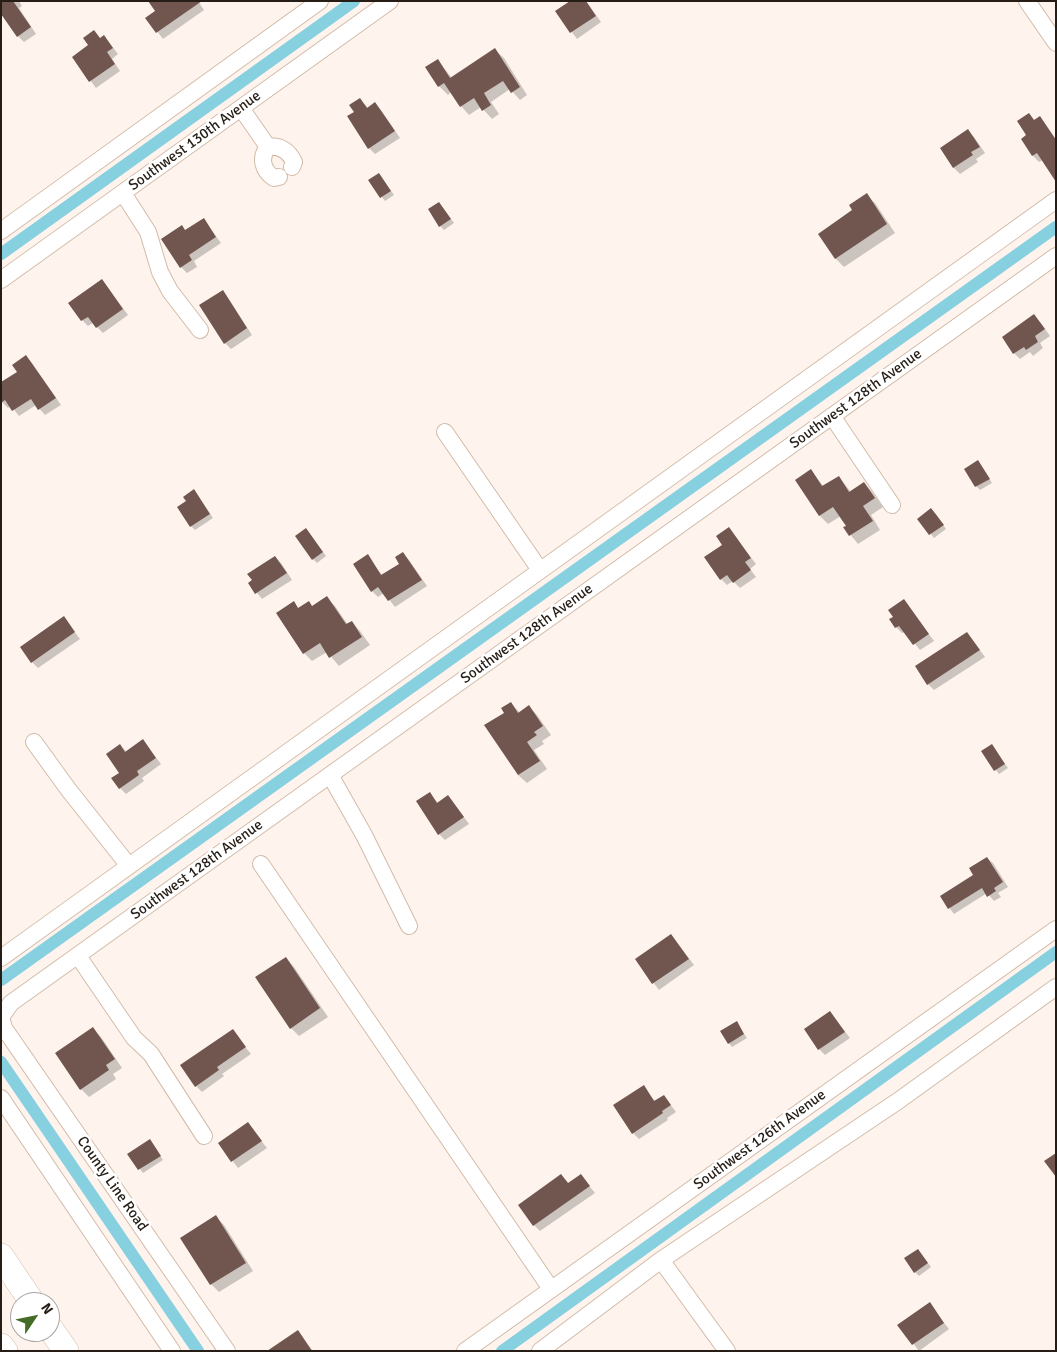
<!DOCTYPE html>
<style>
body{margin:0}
#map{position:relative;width:1057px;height:1352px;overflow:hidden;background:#fef4ed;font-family:Signika,sans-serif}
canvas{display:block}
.frame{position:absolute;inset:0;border:2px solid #251d16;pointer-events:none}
.north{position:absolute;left:10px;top:1292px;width:50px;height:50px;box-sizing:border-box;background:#fff;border:1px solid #a8a5a2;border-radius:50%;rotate:56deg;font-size:14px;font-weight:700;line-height:20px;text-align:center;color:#251d16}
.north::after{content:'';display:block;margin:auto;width:18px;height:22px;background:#456c27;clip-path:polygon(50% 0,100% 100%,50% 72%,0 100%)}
</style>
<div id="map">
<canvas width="1057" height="1352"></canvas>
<div class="frame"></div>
<div class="north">N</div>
</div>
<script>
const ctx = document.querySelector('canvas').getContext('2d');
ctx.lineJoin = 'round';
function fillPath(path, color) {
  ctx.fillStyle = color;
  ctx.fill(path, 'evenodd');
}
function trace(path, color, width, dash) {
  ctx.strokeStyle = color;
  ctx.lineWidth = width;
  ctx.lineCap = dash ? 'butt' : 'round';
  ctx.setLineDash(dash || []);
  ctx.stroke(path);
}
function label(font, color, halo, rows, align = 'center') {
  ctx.font = font + ' Signika,sans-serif';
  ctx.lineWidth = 5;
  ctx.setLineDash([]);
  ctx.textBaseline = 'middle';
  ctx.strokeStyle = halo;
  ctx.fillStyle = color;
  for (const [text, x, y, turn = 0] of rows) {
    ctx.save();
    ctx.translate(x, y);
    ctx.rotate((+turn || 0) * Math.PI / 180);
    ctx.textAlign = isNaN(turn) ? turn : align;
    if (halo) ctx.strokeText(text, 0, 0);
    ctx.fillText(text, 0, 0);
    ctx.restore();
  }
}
const shadow = new Path2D(`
 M1 1H19L22 6 19 8 36 34 24 42 18 36Z
 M198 1 204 10 163 39 147 18Z
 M572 1H586L601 22 577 39 557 11Z
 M104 36 118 54 112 59 120 71 96 88 73 57Z
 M495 50 504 58 527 95 520 100 510 89 491 102 499 114 492 119 481 107 469 115 461 106 451 92 448 95 439 86 427 67 438 61 452 78Z
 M360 99 368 108 375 104 381 110 400 138 375 154 369 148 356 112Z
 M1029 114 1035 121 1040 117 1056 139V177L1043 160 1039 162 1033 156 1022 139 1028 136Z
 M968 131 974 137 985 153 976 159 978 162 960 174 954 168 942 148Z
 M379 174 394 195 385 201 370 181Z
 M866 195 875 203 895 233 844 267 836 259 820 235 853 210Z
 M439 203 454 223 444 230 440 226Z
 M203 219 221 243 194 261 197 267 187 273 181 267 182 227 186 231Z
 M102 280 128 315 103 333 93 323 88 326 82 320Z
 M222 292 228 298 252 335 231 349 225 343Z
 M1040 322 1050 336 1040 343 1043 348 1033 356 1030 352 1020 359 1014 353Z
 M26 357 32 363 61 405 45 415 36 405 19 416 11 406 8 408 1 401Z
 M981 466 992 483 980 490 976 486Z
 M811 471 824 487 839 477 851 492 864 483 872 492 883 507 871 515 880 530 858 544 845 528 847 526 841 516 828 524 820 516 797 480Z
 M197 495 213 518 195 530 191 526Z
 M935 513 946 529 934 538 919 519Z
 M729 529 756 564 750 569 756 577 740 588 733 581 727 585 721 579 724 545Z
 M310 534 326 556 317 563 313 559Z
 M403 554 409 560 427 586 395 607 384 593 378 597 372 591 367 556 383 576 401 564Z
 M275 557 281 563 292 580 262 599 249 583Z
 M327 598 335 606 348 625 352 622 360 631 370 645 339 666 327 652 312 661 304 653 294 603 299 609 313 607Z
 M904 601 934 641 920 650 905 632 902 633 896 627 895 617Z
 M64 618 80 639 38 668 32 662Z
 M967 633 985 657 934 690 928 684Z
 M511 703 520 713 529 707 537 715 551 735 542 741 544 744 534 750 547 769 527 783 518 775 505 713Z
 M143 741 161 764 142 778 144 781 126 794 120 788 121 773 120 745 127 752Z
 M991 745 1008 768 999 774 982 752Z
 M430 794 438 803 448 796 469 824 445 840 439 834Z
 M987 858 993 863 1008 887 998 893 1001 897 994 901 987 893 954 914 941 897 975 875Z
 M671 935 694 965 659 990 636 960Z
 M286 958 294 967 328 1017 299 1036 291 1028Z
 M830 1012 850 1038 825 1055 819 1049Z
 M736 1022 747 1038 732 1047 729 1043Z
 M93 1029 101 1037 122 1068 113 1074 116 1079 89 1097 81 1089Z
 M232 1031 251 1054 222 1074 224 1076 202 1092 196 1086Z
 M643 1087 656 1102 664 1096 676 1112 667 1118 668 1120 639 1139 633 1133Z
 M248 1124 267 1148 238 1168 220 1144Z
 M153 1145 163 1160 143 1173 129 1154Z
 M561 1176 569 1184 581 1176 595 1193 540 1231 534 1225Z
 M216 1217 224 1225 253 1271 219 1292 211 1284Z
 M921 1254 931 1267 919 1276 915 1272Z
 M929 1304 949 1329 919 1351 899 1325Z
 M298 1331 313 1351H269Z`);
const canal = new Path2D(`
 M1 254 354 1
 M1 980 1056 227
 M1 1062 198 1351
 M502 1351 1056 952`);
const building = new Path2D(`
 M1 1H13L31 27 17 37 1 14Z
 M148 1H202L156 33 145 18 155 11Z
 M570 1H586L596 16 570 33 555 11Z
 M94 30 100 38 104 35 113 48 107 52 115 64 89 82 72 57 88 45 83 38Z
 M495 48 520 87 511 93 503 81 484 93 491 105 482 111 474 98 460 107 444 83 438 87 425 67 438 59 450 78Z
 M360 98 367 108 375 102 395 131 368 149 347 116 354 112 349 105Z
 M1029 113 1034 120 1040 116 1056 140V182L1037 153 1032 156 1021 139 1026 135 1017 121Z
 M968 129 980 147 971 152 973 155 953 168 940 148Z
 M379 173 391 191 380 198 368 180Z
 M867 193 887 224 835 259 818 234 852 210 849 205Z
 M439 202 451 219 439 227 428 209Z
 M204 218 216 237 189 255 192 260 180 268 161 239 182 225 185 230Z
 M102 279 123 309 96 328 88 317 81 321 68 303Z
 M223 290 247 328 224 344 199 305Z
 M1034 314 1045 329 1035 336 1038 342 1026 350 1024 347 1013 354 1002 337Z
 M26 355 56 398 38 410 31 399 12 411 5 400 1 403V382L17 372 12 365Z
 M978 460 990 479 975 487 964 469Z
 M811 469 822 486 839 476 849 492 864 482 875 498 863 506 873 521 849 536 843 527 846 526 833 507 819 516 795 480Z
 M194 489 210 514 190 527 177 507 186 501 183 497Z
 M931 508 944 525 929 535 917 519Z
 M729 527 751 558 745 562 751 570 733 583 727 575 720 580 704 557 722 545 716 536Z
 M306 528 323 552 312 560 295 536Z
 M403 552 422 580 388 601 378 587 371 592 353 564 368 554 381 575 399 564 395 557Z
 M275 556 287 573 255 594 248 583 252 580 247 574Z
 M327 596 346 624 352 621 362 637 329 658 320 643 303 654 276 613 294 601 298 608 309 601 312 606Z
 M904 599 929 634 913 645 899 626 895 628 889 619 893 617 888 610Z
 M64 616 75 632 31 663 20 647Z
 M967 632 980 650 927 685 915 666Z
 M511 702 518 713 529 705 543 726 534 732 537 735 527 742 540 761 518 775 484 725 504 713 501 708Z
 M143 739 156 758 137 771 139 775 119 789 111 778 119 773 106 754 120 744 125 752Z
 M992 744 1005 764 994 771 981 751Z
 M430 792 437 803 448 795 464 817 438 835 416 801Z
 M987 857 1003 882 994 888 996 891 987 897 982 888 948 909 940 896 973 875 969 868Z
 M671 934 689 959 652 984 635 959Z
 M286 957 320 1008 290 1029 255 977Z
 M830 1011 845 1032 818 1050 804 1029Z
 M737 1021 744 1034 728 1044 720 1031Z
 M93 1027 115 1059 106 1065 109 1070 80 1090 55 1053Z
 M233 1029 246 1047 217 1067 219 1070 195 1087 180 1065Z
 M644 1085 654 1101 664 1095 671 1105 662 1111 663 1113 632 1134 613 1105Z
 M248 1122 262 1141 231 1162 218 1143Z
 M150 1139 161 1156 138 1170 127 1154Z
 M1056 1153V1177L1044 1161Z
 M561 1174 568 1183 581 1174 590 1186 533 1226 518 1205Z
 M216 1215 246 1263 210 1285 180 1238Z
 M918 1249 928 1263 914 1273 904 1258Z
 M930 1302 944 1323 912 1345 897 1325Z
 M298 1330 312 1351H267Z`);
const minor = new Path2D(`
 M1027 1 1056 43
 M241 108 268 147C280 145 289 151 294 162L292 167
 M268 147C259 158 263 171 274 178L279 177
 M123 193 148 232 160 272 170 291 200 330
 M1 231 320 1
 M1 280 390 1
 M832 416 892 505
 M445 432 540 570
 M34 742 68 789 129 866
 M330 775 364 835 409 926
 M261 864 551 1289
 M78 956 134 1038 151 1054 204 1136
 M1 958 1056 200
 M1 1098 172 1351
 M661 1260 727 1351
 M227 1351 4 1028 1 1017 11 1003 1056 256
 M465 1351 1056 929
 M540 1351 661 1260 898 1101 1056 987`);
const highway = new Path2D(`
 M1 1256 32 1302
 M50 1328 66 1351
 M1 1346 5 1351`);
const streetNames = [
 ["Southwest 130th Avenue",195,141,-36],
 ["Southwest 128th Avenue",856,399,-36],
 ["Southwest 128th Avenue",527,634,-36],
 ["Southwest 128th Avenue",197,870,-36],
 ["Southwest 126th Avenue",760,1140,-36],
 ["County Line Road",112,1184,55]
];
fillPath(shadow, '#0003');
trace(canal, '#87d0e0', 12);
fillPath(building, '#715650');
trace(minor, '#d2bba8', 18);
trace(highway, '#d2bba8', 26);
trace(minor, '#fff', 16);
trace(highway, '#fff', 25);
label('15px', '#251d16', '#fff', streetNames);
</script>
